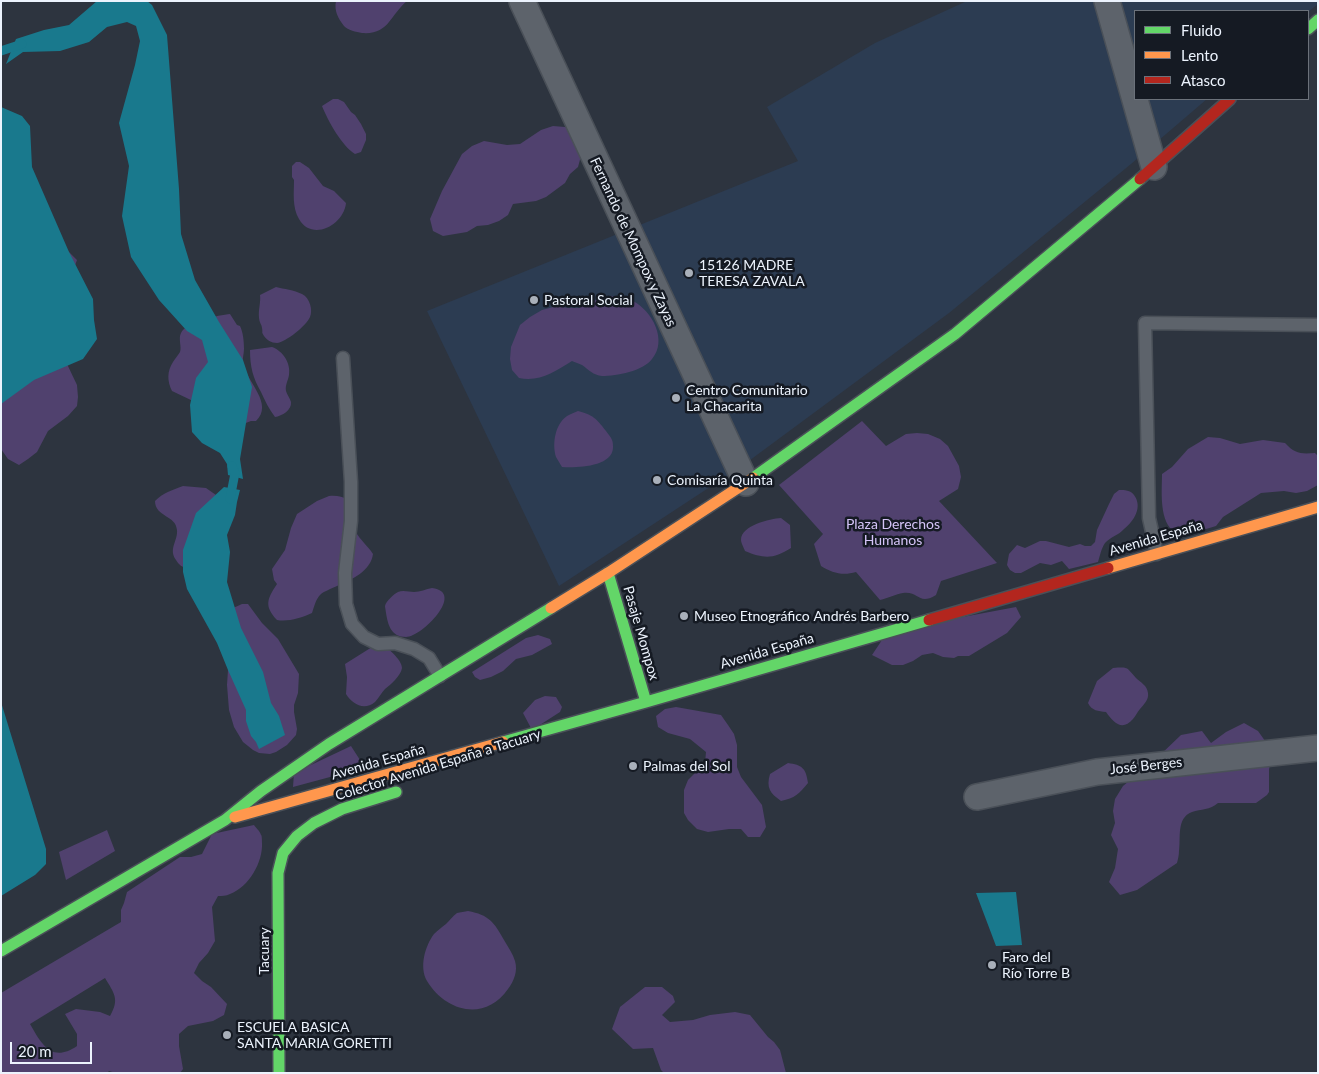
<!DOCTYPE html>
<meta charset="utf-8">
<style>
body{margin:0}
#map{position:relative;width:1319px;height:1074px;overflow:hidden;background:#2d343f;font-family:Lato,sans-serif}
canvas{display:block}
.frame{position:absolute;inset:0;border:2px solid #ecf3fd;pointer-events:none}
.legend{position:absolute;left:1134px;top:10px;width:175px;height:90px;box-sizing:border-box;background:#151a23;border:1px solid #6b717a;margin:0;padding:6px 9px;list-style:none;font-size:15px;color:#ecf3fd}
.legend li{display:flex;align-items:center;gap:10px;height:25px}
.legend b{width:25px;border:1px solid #6b717a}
.scale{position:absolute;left:10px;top:1042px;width:82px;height:22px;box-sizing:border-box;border:2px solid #ecf3fd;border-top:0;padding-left:6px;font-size:15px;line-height:18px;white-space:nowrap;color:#ecf3fd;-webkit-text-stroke:4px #151a23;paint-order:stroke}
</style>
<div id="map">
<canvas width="1319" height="1074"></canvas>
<div class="frame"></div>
<ul class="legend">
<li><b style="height:6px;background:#63d668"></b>Fluido</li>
<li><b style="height:6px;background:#ff974d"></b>Lento</li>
<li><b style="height:6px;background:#b3261e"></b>Atasco</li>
</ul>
<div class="scale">20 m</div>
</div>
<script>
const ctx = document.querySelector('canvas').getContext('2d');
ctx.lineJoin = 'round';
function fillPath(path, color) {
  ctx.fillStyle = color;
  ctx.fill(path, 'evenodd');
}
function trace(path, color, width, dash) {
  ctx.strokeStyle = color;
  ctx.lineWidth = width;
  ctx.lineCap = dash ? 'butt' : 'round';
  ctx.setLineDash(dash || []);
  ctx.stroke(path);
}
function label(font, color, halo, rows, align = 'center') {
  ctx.font = font + ' Lato,sans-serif';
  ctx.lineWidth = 5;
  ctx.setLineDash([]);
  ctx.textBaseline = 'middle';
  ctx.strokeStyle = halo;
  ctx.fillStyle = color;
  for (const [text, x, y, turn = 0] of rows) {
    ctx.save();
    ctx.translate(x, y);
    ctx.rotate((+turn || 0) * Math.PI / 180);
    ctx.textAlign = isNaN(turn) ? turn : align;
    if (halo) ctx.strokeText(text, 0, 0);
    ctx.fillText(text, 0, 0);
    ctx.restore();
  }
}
const built = new Path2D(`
 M967 1H1318V4L1308 12V11H1135V99H1207L1131 164 949 313 742 466 559 586 427 311 798 161 767 107 875 43Z`);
const green = new Path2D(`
 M336 1H407C390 15 389 35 362 33 356 32 348 30 344 26 338 18 334 11 336 1Z
 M333 99H338L344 102 351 112 355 115 361 124 366 134V140L361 152 355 154C342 146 328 121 322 106Z
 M553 126 565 127 576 133 581 156 578 167 570 174 565 183 546 197 536 201 513 204 508 215 499 221 488 225 477 226 467 232 443 236 433 231 430 219 442 191 462 154 472 146 484 141 507 145 520 144 541 130Z
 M296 162H300L309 168 323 186 334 191 346 203C344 225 312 242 299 219 292 207 294 193 294 180L292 177V166Z
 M66 249 77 260 60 307 67 364 77 385 78 397 77 406 68 416 48 431 37 452 28 459 19 465 8 459 1 449V354Z
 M276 287C284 289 294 290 302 294 310 298 313 310 310 317 306 326 286 342 277 343 271 343 267 340 264 336 261 331 263 334 262 328 262 325 259 322 259 318 258 310 261 302 260 295Z
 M611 296C619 297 626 297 633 301 652 311 668 340 652 359 643 371 617 376 602 376 593 375 589 370 582 365 579 364 575 362 572 361 554 372 540 382 519 378L512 370 510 359 511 347 520 325 530 317 542 310 557 306 568 308H579L589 302Z
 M230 314 237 325 240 326C243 332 244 341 244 349 244 354 242 359 243 364 247 382 274 404 256 421H251L222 432 193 401 172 391C167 381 167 371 173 362 175 359 178 355 180 352 182 347 178 339 181 333 186 322 219 315 230 314Z
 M272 347C283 351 291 363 289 375 288 381 285 385 286 391 287 395 290 398 291 402 292 410 282 416 275 417 269 409 265 401 261 392 253 378 250 367 250 350Z
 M578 411C593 415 596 418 606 431 608 434 611 437 612 440 613 442 613 446 613 448 612 467 576 468 562 467 560 464 558 460 556 457 552 444 555 424 567 416 570 414 574 413 578 411Z
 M862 421 886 446 906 434 917 433 928 434 940 439 948 446 959 466 961 477 958 489 939 501 997 563 941 581 936 595C918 606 920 591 903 593 896 594 888 598 880 600L856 572C843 576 832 573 821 566L814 544 823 534 779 485Z
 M1208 437 1220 438 1240 444 1263 440 1285 443C1295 454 1301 454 1315 453L1318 456V485L1307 491 1296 493 1284 491 1261 493 1223 517 1216 526 1183 536C1179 534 1174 532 1172 530 1159 518 1162 489 1162 474L1172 467 1188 449Z
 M183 486 206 488 216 495 188 569C182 567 179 565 176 560 168 549 178 541 177 530 176 515 155 517 155 501 163 493 172 490 183 486Z
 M1119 490C1125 490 1130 490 1134 495 1143 507 1134 521 1124 529 1119 535 1110 537 1105 543 1101 549 1100 556 1098 562L1069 569 1062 561 1051 565 1040 563 1021 573H1015L1010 570 1007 565 1009 554 1017 545 1025 548 1040 541H1046L1069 547 1080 544 1085 546H1091L1095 542 1097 530 1109 504 1114 494Z
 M329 496C360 494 347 516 356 532 360 540 368 546 373 554 371 571 351 580 337 586 331 589 324 591 320 595 316 599 314 607 312 613 301 618 288 622 277 620 264 606 267 599 277 584L274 580 272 569 285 550 291 528 297 514 317 501Z
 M781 518 790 525 791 548C774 559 764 559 745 551 744 548 741 543 741 540 741 525 770 519 781 518Z
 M432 588C466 592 422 637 406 637 391 637 388 625 386 613 386 612 385 607 385 606 386 601 394 594 398 592 403 590 409 592 414 592 420 592 426 589 432 588Z
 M242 604H248L262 623 278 639 299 674 298 693 294 705V712L297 729 296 735 287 745 276 752 270 754 259 753 253 750 243 742 234 727 229 710 227 685 228 670 231 659V609Z
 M1016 607 1021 617 1007 633 969 656H958L954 658 943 657 933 653 922 655 913 661 903 665H892L872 655 888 631Z
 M538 635 550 639 552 644 532 655 516 659 503 671 491 677 480 680 475 677 472 672 526 638Z
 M380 642C386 647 402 659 402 668 401 676 390 685 385 689 381 693 379 698 375 702 364 711 352 704 346 694L347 677 345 664Z
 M1113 668C1129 667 1126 667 1136 678 1141 683 1147 685 1148 693 1149 700 1144 704 1140 709 1137 712 1136 716 1133 719 1122 732 1113 722 1106 712 1098 711 1092 711 1088 703L1097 681Z
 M545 696 556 697 562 707 560 712 532 730 523 713 535 700Z
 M676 707 721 715 728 725 734 734 737 745V767L741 777 762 805 766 827 760 837H748L741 829H729L708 832 697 829 688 820 684 813V790L688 780 705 763 706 752 690 739 668 733 658 727 656 716 665 709Z
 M1244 723 1258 731 1268 745 1271 757 1269 770V792L1267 795 1256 803H1218C1210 810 1201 809 1192 812 1176 818 1181 838 1179 851 1179 855 1178 859 1177 863L1137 890 1120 895 1109 882 1115 868 1118 849 1111 835 1115 823 1113 811 1115 799 1123 786 1159 756 1181 735 1202 731 1211 743 1226 732Z
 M351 746 360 760V765L356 770 293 787 294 773Z
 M788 763C802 765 806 768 808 783 799 794 795 798 781 801 770 793 766 788 770 774Z
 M254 825C256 828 260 831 261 835 262 835 262 842 262 843 263 862 249 887 230 894 226 896 222 896 218 896L212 907 215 941 208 953 199 963 194 973 202 981 211 987 227 1004 224 1015 213 1021 188 1026 179 1034V1046L183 1069 180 1073H116L109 1071 107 1073H1V993L121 922V910L124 903 127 892 180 857H191L202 854 212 834ZM105 978C114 993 120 999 110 1016L100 1012 76 1009 65 1014 77 1034V1046C52 1063 42 1045 30 1024Z
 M107 830 115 851 66 880 59 852Z
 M468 911C489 915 494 922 504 940 508 947 513 954 515 961 518 971 514 981 508 989 485 1022 446 1012 427 981 419 967 425 946 434 934 438 930 442 927 446 924 449 921 453 916 457 913 460 912 465 912 468 911Z
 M645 987H662L673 996 675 1002 662 1015 670 1022 693 1020 710 1015 735 1012 750 1015 768 1037 774 1042 780 1050 786 1073H664L661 1070 653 1048 633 1049 612 1029 620 1007Z`);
const water = new Path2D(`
 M97 1H147L152 5 167 35 179 189 181 234 195 280 219 322 243 360 252 387 240 459 243 479 228 475 227 464 220 453 202 443 192 432 190 405 196 378 208 362 202 340 187 331 159 300 131 257 122 216 129 166 119 123 135 65 140 41 136 26 127 22 107 27 89 42 60 51 23 52 6 64 16 39 44 30 69 25Z
 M1 107 22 116 30 126 32 167 69 252 93 299 94 320 97 339 83 359 34 380 1 404Z
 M224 487 240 490 237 502 235 515 227 535 230 552 227 582 241 628 263 672 271 703 279 716 285 735 259 749 256 742 251 736 246 721V710L228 670 217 643 187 589 183 572V550L196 513Z
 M1 702 46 849V864L35 875 1 896Z
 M1016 892 1022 945 996 946 976 893Z`);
const stream = new Path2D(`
 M1 51 22 44
 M230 499 235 473 232 466`);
const lane = new Path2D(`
 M343 358 351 482V521L345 573 346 604 352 624 364 637 378 644 395 643 414 649 429 658 440 676
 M1157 554 1149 518 1145 323 1318 325`);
const street = new Path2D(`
 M522 1 746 483
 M1107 1 1154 167
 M977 797 1097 772 1318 748`);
const fast = new Path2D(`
 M1308 29 1318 20
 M753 478 955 334 1140 179
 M608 573 646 702
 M503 742 646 702 929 620
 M1 951 225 820 261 791 329 744 551 608
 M279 1073 278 873 283 853 297 836 314 823 342 809 396 792`);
const slow = new Path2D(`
 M1108 568 1318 507
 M551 608 608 573 753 478
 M235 817 503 742`);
const jam = new Path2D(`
 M1140 179 1230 99
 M929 620 1108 568`);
const markers = [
 [689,273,5,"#a9b0ba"],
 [534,300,5,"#a9b0ba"],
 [676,398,5,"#a9b0ba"],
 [657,480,5,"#a9b0ba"],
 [684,616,5,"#a9b0ba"],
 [633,766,5,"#a9b0ba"],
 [992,965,5,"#a9b0ba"],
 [227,1035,5,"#a9b0ba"]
];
const streetNames = [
 ["Fernando de Mompox y Zayas",633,242,65],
 ["Avenida España",1156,538,-16],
 ["Pasaje Mompox",641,633,74],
 ["Avenida España",767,651,-16],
 ["Avenida España",378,762,-16],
 ["Colector Avenida España a Tacuary",438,765,-17],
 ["José Berges",1146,766,-6],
 ["Tacuary",264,951,-90]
];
const poiNames = [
 ["15126 MADRE",699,265],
 ["TERESA ZAVALA",699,281],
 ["Pastoral Social",544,300],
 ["Centro Comunitario",686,390],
 ["La Chacarita",686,406],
 ["Comisaría Quinta",667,480],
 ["Museo Etnográfico Andrés Barbero",694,616],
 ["Palmas del Sol",643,766],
 ["Faro del",1002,957],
 ["Río Torre B",1002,973],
 ["ESCUELA BASICA",237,1027],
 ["SANTA MARIA GORETTI",237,1043]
];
const parkNames = [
 ["Plaza Derechos",893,524],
 ["Humanos",893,540]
];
fillPath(built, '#2c3c52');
fillPath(green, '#50416e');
fillPath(water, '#19798d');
trace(stream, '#19798d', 9);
trace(lane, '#4a5058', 15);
trace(street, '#4a5058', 28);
trace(fast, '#4a5058', 14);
trace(slow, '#4a5058', 14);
trace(jam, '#4a5058', 14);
trace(lane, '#5d636b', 12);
trace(street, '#5d636b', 25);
trace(fast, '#63d668', 11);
trace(slow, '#ff974d', 11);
trace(jam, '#b3261e', 11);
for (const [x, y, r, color] of markers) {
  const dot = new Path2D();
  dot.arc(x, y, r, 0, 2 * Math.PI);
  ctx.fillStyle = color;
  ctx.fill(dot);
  trace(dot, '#151a23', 2);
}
label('14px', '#ecf3fd', '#151a23', streetNames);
label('14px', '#ecf3fd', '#151a23', poiNames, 'left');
label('14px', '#d5c4f8', '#151a23', parkNames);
</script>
